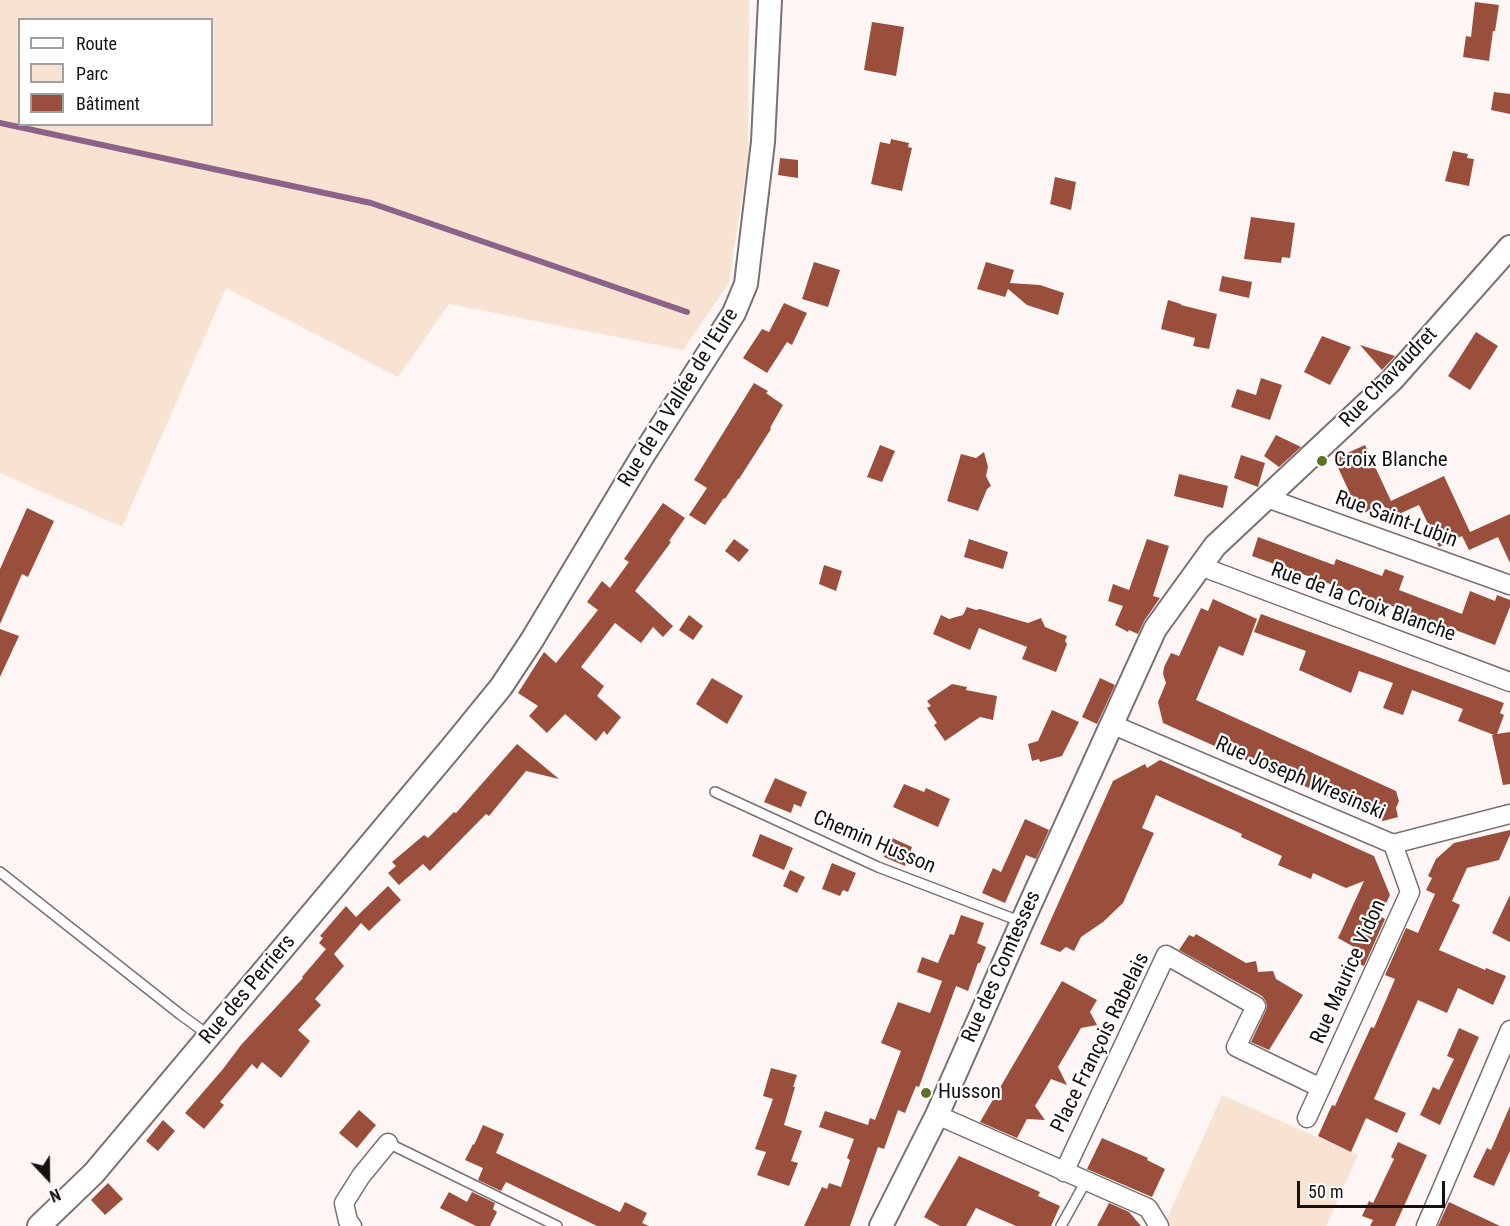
<!DOCTYPE html>
<meta charset="utf-8">
<style>
body{margin:0}
#map{position:relative;width:1510px;height:1226px;overflow:hidden;background:#fef5f5;font-family:"Roboto Condensed",sans-serif}
canvas{display:block}
.legend{position:absolute;left:18px;top:18px;width:195px;height:108px;box-sizing:border-box;background:#fff;border:2px solid #a1a0a0;margin:0;padding:8px 10px;list-style:none;font-size:18px;color:#151111}
.legend li{display:flex;align-items:center;gap:12px;height:30px}
.legend b{width:30px;border:2px solid #a1a0a0}
.north{position:absolute;left:18px;top:1148px;width:60px;height:60px;-webkit-text-stroke:4px #fff;paint-order:stroke;rotate:158deg;font-size:16px;font-weight:700;line-height:24px;text-align:center;color:#151111}
.north::after{content:'';display:block;margin:auto;width:21px;height:27px;background:#151111;clip-path:polygon(50% 0,100% 100%,50% 72%,0 100%)}
.scale{position:absolute;left:1297px;top:1181px;width:148px;height:27px;box-sizing:border-box;border:3px solid #151111;border-top:0;padding-left:8px;font-size:18px;line-height:21px;white-space:nowrap;color:#151111;-webkit-text-stroke:4px #fff;paint-order:stroke}
</style>
<div id="map">
<canvas width="1510" height="1226"></canvas>
<ul class="legend">
<li><b style="height:8px;background:#fff"></b>Route</li>
<li><b style="height:16px;background:#f8e3d3"></b>Parc</li>
<li><b style="height:16px;background:#994f3c"></b>Bâtiment</li>
</ul>
<div class="north">N</div>
<div class="scale">50 m</div>
</div>
<script>
const ctx = document.querySelector('canvas').getContext('2d');
ctx.lineJoin = 'round';
function fillPath(path, color) {
  ctx.fillStyle = color;
  ctx.fill(path, 'evenodd');
}
function trace(path, color, width, dash) {
  ctx.strokeStyle = color;
  ctx.lineWidth = width;
  ctx.lineCap = dash ? 'butt' : 'round';
  ctx.setLineDash(dash || []);
  ctx.stroke(path);
}
function label(font, color, halo, rows, align = 'center') {
  ctx.font = font + ' "Roboto Condensed",sans-serif';
  ctx.lineWidth = 4.5;
  ctx.setLineDash([]);
  ctx.textBaseline = 'middle';
  ctx.strokeStyle = halo;
  ctx.fillStyle = color;
  for (const [text, x, y, turn = 0] of rows) {
    ctx.save();
    ctx.translate(x, y);
    ctx.rotate((+turn || 0) * Math.PI / 180);
    ctx.textAlign = isNaN(turn) ? turn : align;
    if (halo) ctx.strokeText(text, 0, 0);
    ctx.fillText(text, 0, 0);
    ctx.restore();
  }
}
const green = new Path2D(`
 M0 0H749L748 157 729 283 683 350 449 304 398 377 226 288 122 527 0 473ZM20 20H212V124H20Z
 M1222 1095 1358 1155 1326 1226H1173L1165 1223Z`);
const stream = new Path2D(`
 M0 123 371 203 687 312`);
const building = new Path2D(`
 M1475 2 1499 5 1495 31H1493L1489 61 1463 57 1466 36 1471 37Z
 M872 22 904 27 896 76 864 70Z
 M1494 92 1510 94V114L1491 110Z
 M891 139 909 143 908 147 912 148 902 191 871 184 880 142 890 144Z
 M1453 151 1468 154 1467 158 1474 159 1469 186 1445 181Z
 M780 158 798 160V178L778 175Z
 M1055 177 1076 182 1071 210 1050 204Z
 M1251 217 1295 223 1290 258 1282 257 1281 263 1244 259Z
 M814 262 840 270 828 307 802 299Z
 M986 262 1014 270 1010 283 1040 285 1064 293 1058 315 1027 305 1008 289 1005 297 977 289Z
 M1222 276 1252 282 1249 298 1219 291Z
 M1168 300 1181 304V305L1217 314 1209 349 1193 346 1195 338 1161 329Z
 M784 303 807 313 792 345 787 342 767 373 743 358 762 329 769 332Z
 M1476 332 1498 346 1470 390 1448 376Z
 M1322 336 1351 347 1330 385 1304 372Z
 M1360 345 1395 356 1382 370Z
 M1261 378 1282 385 1270 420 1231 407 1237 389 1256 395Z
 M754 383 768 391 766 393 783 405 770 428 771 429 739 479H738L725 499 724 498 705 525 689 515 707 488 694 480Z
 M1276 435 1301 447 1279 467 1264 456Z
 M880 445 895 451 882 482 867 477Z
 M1365 445 1391 501 1444 476 1470 532 1510 514V563L1498 537 1469 550 1462 536 1439 547 1419 505 1390 518 1383 504 1360 515 1334 459Z
 M984 452 988 467 986 476 991 486 987 489 978 511 947 501 961 454 976 458Z
 M1241 455 1265 463 1258 487 1234 478Z
 M1179 474 1228 486 1223 508 1174 496Z
 M663 503 685 518 669 541 671 542 635 591 673 626 663 637 653 627 641 643 615 623 581 667 604 686 597 696 621 717 607 735 604 731 596 741 565 714 547 733 529 716 538 706 518 693 544 652 556 663 598 610 587 602 602 581 610 588 629 562 624 559Z
 M27 508 54 521 28 577 22 574 0 624V569Z
 M1258 537 1334 565 1336 559 1382 576 1385 569 1404 576 1399 590 1462 614 1470 591 1495 601 1497 595 1510 600V607L1495 645 1389 605 1252 556Z
 M734 539 749 550 739 562 725 551Z
 M969 539 1008 552 1003 569 964 557Z
 M1147 539 1169 546 1153 596 1160 598 1144 621 1138 634 1129 630 1128 632 1115 625 1123 606 1108 601 1113 584 1129 590Z
 M824 565 842 571 836 591 819 584Z
 M1213 599 1257 619 1243 656 1219 646 1196 700 1396 791 1399 801 1396 808 1398 817 1383 821 1163 723 1158 702 1166 683 1163 674 1164 667 1171 653 1179 656 1201 608 1208 611Z
 M967 607 976 610 980 609 1028 623 1041 618 1045 627 1067 636 1065 641 1067 644 1056 672 1022 659 1027 647 979 628 970 650 933 634 941 615 949 619 963 615Z
 M1261 614 1504 703 1500 713 1504 715 1497 734 1510 732V784L1503 785 1492 735H1494L1458 721 1463 709 1412 690 1403 715 1383 708 1393 683 1359 671 1351 693 1299 670 1306 651 1254 632Z
 M689 615 703 626 693 640 679 630Z
 M0 629 19 636 0 677Z
 M712 678 743 696 727 724 696 704Z
 M1100 678 1115 685 1097 724 1082 717Z
 M952 684 967 687 966 690 997 696 993 720 980 717 945 741 934 725 937 723 927 708 931 706 927 701Z
 M1052 710 1079 722 1062 756 1040 762 1039 759 1032 761 1028 744 1038 741Z
 M517 744 559 779 526 771 489 816 486 814 430 871 423 864 399 885 388 873 396 866 392 862 424 835 428 838 454 812 456 813Z
 M1160 760 1374 856 1390 895 1380 916 1385 919 1364 966 1355 962 1361 951 1338 938 1364 881 1346 888 1313 873 1311 879 1278 865 1282 856 1241 837 1242 834 1156 795 1142 828 1154 833 1123 903 1103 922 1081 937 1074 951 1066 947 1060 952 1040 944 1113 781 1145 764 1147 768Z
 M775 778 807 792 801 807 794 804 791 813 764 802Z
 M904 784 924 792 926 788 950 799 938 827 893 807Z
 M1025 819 1049 830 1036 859 1026 855 1005 903 982 893 993 868 1001 872Z
 M1510 830V835L1499 860 1467 868 1452 901 1460 905 1439 950 1485 970 1486 968 1506 976 1493 1005 1458 988 1447 1013 1418 1000 1374 1099 1406 1113 1397 1133 1366 1118 1351 1152 1318 1136 1332 1105 1335 1106 1353 1066 1371 1027 1374 1028 1395 979 1385 975 1406 928 1418 933 1435 894 1426 890 1432 878 1428 876 1436 859 1454 843Z
 M760 834 793 848 784 870 752 856Z
 M892 838 912 847 905 866 884 857Z
 M832 863 856 873 848 892 843 890 840 896 822 889Z
 M790 870 805 877 797 893 783 886Z
 M388 886 401 900 369 931 361 923 334 954 344 966 315 999 321 1005 298 1030 310 1041 281 1078 262 1062 257 1069 252 1064 220 1102 224 1105 204 1129 185 1113 223 1069 241 1045 303 978 302 977 326 949 319 943 323 938 320 936 346 906 356 917Z
 M1510 895V942L1492 933Z
 M961 915 984 923 977 943 986 947 980 963H978L968 991 956 986 919 1087 916 1086 905 1113 898 1110 884 1149 878 1147 850 1226H804L822 1187 827 1189 829 1183 841 1187 850 1160 847 1158 854 1139 819 1127 825 1111 868 1125 870 1118 875 1120 901 1051 881 1043 898 1002 930 1013 942 981 917 972 922 957 938 963 950 934 954 935Z
 M1196 934 1246 963 1256 961 1258 972 1273 971 1276 979 1303 995 1269 1050 1251 1042 1266 1010 1267 1005 1265 1000 1262 996 1179 950 1189 935 1194 937Z
 M1062 981 1097 1000 1090 1012 1097 1025 1081 1028 1058 1067 1067 1085 1051 1079 1035 1106 1045 1120 1027 1119 1017 1138 980 1122Z
 M1459 1028 1479 1037 1440 1125 1420 1115 1433 1087 1439 1090 1454 1059 1447 1056Z
 M771 1068 797 1075 793 1087H795L784 1125 802 1131 791 1161 798 1163 789 1186 757 1175 766 1152 755 1149 773 1099 763 1096Z
 M1510 1106V1151L1494 1186 1473 1177 1487 1148 1491 1150Z
 M359 1110 376 1125 357 1148 339 1133Z
 M163 1120 175 1131 158 1151 146 1141Z
 M483 1125 504 1134 496 1153 620 1212 625 1202 647 1213 642 1223 649 1226H597L506 1182 501 1191 478 1180 483 1168 465 1160 473 1144 474 1145Z
 M1102 1138 1148 1158 1147 1160 1165 1169 1152 1197 1087 1169Z
 M1398 1142 1427 1155 1395 1226H1370L1373 1220 1362 1216 1369 1201 1373 1203 1394 1159 1391 1157Z
 M959 1156 1040 1192 1038 1196 1060 1206 1051 1226H1016L976 1208 966 1226H940L924 1217Z
 M108 1183 123 1199 105 1215 91 1200Z
 M449 1192 467 1202 472 1192 495 1203 493 1209 497 1212 490 1226H476L440 1208Z
 M1449 1202 1500 1226H1438Z
 M1109 1203 1129 1212 1141 1226H1097Z`);
const service = new Path2D(`
 M715 792 878 867 1022 922
 M0 872 181 1015 210 1036
 M388 1143 557 1226
 M1061 1226 1086 1181`);
const minor = new Path2D(`
 M1267 498 1510 585
 M1200 566 1510 682
 M1111 724 1393 844 1510 814
 M937 1115 1148 1208 1159 1226
 M1307 1118 1410 892 1393 844
 M1064 1172 1166 955 1256 1006 1236 1047 1321 1088
 M352 1226 348 1221 344 1203 361 1176 388 1143
 M1426 1226 1510 1030`);
const tertiary = new Path2D(`
 M39 1226 94 1173 452 747 501 687 532 640 642 457 734 313 746 284 763 142 770 0
 M881 1226 937 1115 1022 922 1155 629 1215 546 1392 380 1510 247`);
const markers = [
 [1322,461,6,"#5c7324"],
 [926,1093,6,"#5c7324"]
];
const streetNames = [
 ["Rue Chavaudret",1389,378,-46],
 ["Rue de la Vallée de l'Eure",679,398,-58],
 ["Rue Saint-Lubin",1396,520,20],
 ["Rue de la Croix Blanche",1363,603,20],
 ["Rue Joseph Wresinski",1300,779,23],
 ["Chemin Husson",874,843,23],
 ["Rue des Comtesses",1002,967,-66],
 ["Rue Maurice Vidon",1349,972,-66],
 ["Rue des Perriers",248,990,-50],
 ["Place François Rabelais",1101,1043,-64]
];
const poiNames = [
 ["Croix Blanche",1334,461],
 ["Husson",938,1093]
];
fillPath(green, '#f8e3d3');
trace(stream, '#8d6289', 6);
fillPath(building, '#994f3c');
trace(service, '#7b7071', 12);
trace(minor, '#7b7071', 21);
trace(tertiary, '#7b7071', 26);
trace(service, '#fff', 9);
trace(minor, '#fff', 18);
trace(tertiary, '#fff', 22);
for (const [x, y, r, color] of markers) {
  const dot = new Path2D();
  dot.arc(x, y, r, 0, 2 * Math.PI);
  ctx.fillStyle = color;
  ctx.fill(dot);
  trace(dot, '#fff', 2);
}
label('21px', '#151111', '#fff', streetNames);
label('21px', '#151111', '#fff', poiNames, 'left');
</script>
